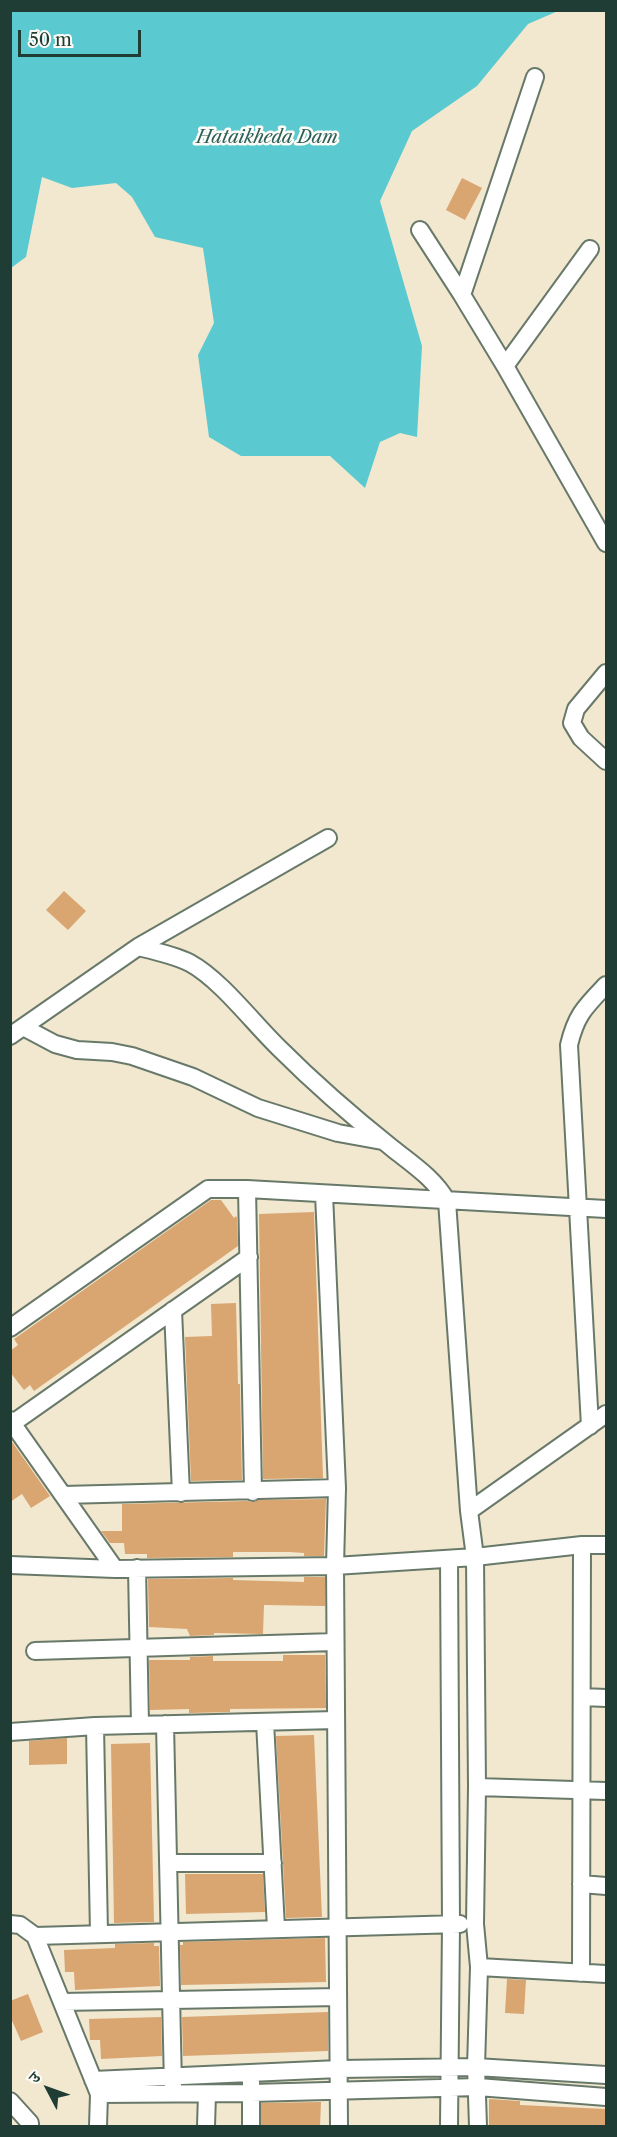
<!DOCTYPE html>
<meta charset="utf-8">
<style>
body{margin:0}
#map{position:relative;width:617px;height:2137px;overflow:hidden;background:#f1e8cf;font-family:"Libre Caslon Text","Noto Serif Devanagari",serif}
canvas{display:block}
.frame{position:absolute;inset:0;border:12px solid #1f3d34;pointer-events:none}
.north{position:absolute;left:18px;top:2059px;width:60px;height:60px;-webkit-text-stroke:4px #fdfcf7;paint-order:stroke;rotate:311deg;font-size:16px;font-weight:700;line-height:24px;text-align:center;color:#1f3d34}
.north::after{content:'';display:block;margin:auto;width:21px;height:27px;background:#1f3d34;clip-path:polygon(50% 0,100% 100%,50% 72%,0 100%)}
.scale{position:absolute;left:18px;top:30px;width:123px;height:27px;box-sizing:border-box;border:3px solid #1f3d34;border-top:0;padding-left:8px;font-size:18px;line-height:21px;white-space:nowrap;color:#1f3d34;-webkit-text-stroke:4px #fdfcf7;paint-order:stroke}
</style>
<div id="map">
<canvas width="617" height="2137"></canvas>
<div class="frame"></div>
<div class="north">उ</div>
<div class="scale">50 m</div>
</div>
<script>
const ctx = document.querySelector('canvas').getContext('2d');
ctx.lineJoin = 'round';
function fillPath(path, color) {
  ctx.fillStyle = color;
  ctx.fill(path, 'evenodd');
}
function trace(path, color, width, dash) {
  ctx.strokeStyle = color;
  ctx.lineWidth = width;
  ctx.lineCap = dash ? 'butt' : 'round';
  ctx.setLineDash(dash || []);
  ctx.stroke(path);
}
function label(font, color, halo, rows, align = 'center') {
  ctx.font = font + ' "Libre Caslon Text",serif';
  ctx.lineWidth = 5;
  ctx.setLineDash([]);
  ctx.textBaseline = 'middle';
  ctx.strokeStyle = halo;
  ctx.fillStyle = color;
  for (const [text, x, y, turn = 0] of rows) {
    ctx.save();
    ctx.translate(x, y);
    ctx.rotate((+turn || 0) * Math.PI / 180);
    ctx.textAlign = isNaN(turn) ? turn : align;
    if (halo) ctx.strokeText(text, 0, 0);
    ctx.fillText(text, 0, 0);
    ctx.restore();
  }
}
const water = new Path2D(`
 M11 10 558 11 528 24 477 86 412 131 380 201 422 346 417 437 400 433 380 442 365 488 330 456H241L209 437 198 355 214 323 203 248 155 237 132 197 116 183 72 188 42 177 26 257 11 268Z`);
const building = new Path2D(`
 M462 178 482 188 465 220 446 210Z
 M64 891 86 911 68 930 46 910Z
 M211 1200H221L234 1218 236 1216 237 1218 238 1246 34 1391 30 1385 24 1390 10 1372V1351L18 1345 14 1339Z
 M314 1212 323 1478 263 1479 259 1214Z
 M236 1303 238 1384H240L242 1480 191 1481 185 1337 212 1336 211 1304Z
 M10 1439 50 1496 31 1508 22 1494 10 1502Z
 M326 1499 324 1556H304V1553L290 1552H233V1557L147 1558V1554H125L124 1543H110L101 1531H122V1504L247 1501 254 1502 259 1500Z
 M304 1577H325V1606L264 1605 263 1634 214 1633V1635L190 1636 187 1629 149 1627 148 1579 233 1578V1580L304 1582Z
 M283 1655H325L326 1708 230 1709V1712L189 1713V1709L150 1710 149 1660H190V1657L213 1656V1661H283Z
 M314 1735 322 1917 286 1918 276 1736Z
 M67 1738V1764L29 1765V1741Z
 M150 1743 154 1922 114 1923 111 1744Z
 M185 1874H263L265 1912 186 1914Z
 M325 1938 326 1982 181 1985 180 1945H183V1942Z
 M154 1943V1946H159L160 1986 75 1990 74 1972H65L64 1950 115 1948V1944Z
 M507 1979 526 1980 524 2014 505 2013Z
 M28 1994 43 2032 21 2041 10 2016V2001Z
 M328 2012V2051L183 2056 182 2017Z
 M161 2017 162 2056 101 2059 100 2040H90L89 2019Z
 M489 2099 520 2101V2105L606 2109V2127H489Z
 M321 2102 320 2127H261V2103Z`);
const street = new Path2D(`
 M420 230 462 295 505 366 606 543
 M462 295 535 77
 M505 366 590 249
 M606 673 576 709 572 723 581 738 606 761
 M138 947C155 951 174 955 190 963 221 980 253 1023 279 1048 314 1083 353 1117 392 1148 412 1164 434 1178 447 1201L469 1511 475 1557 477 1787 475 1924 479 1967 476 2067 478 2126
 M23 1027 55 1044 77 1050 112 1052 132 1056 193 1077 258 1108 338 1133 382 1141
 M10 1036 138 947 328 838
 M247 1189 253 1492
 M324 1194 337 1488 335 1566 339 2126
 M173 1310 181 1493
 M10 1328 208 1189H247L606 1209
 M10 1420 115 1569
 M13 1423 249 1257
 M590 1426 569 1045C576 1015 585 1007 606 985
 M63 1495 337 1488
 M469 1511 606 1414
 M449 1559 451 1924 449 2126
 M10 1565 115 1569 335 1566 475 1557 582 1545H606
 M137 1568 140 1725
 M35 1651 335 1642
 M582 1697 606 1698
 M265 1722 276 1928
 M165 1724 173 2086
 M95 1726 99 1934
 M10 1732 95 1726 336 1720
 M477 1787 606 1791
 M168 1863H273
 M581 1884 606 1886
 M10 1924 20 1925 35 1936 99 2094 98 2126
 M35 1936 460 1924
 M479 1967 606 1974
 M581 1973 582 1545
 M62 2002 338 1997
 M93 2080 339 2069 476 2067 606 2075
 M251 2082V2126
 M99 2094 251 2093 478 2087 606 2097
 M10 2101 30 2123V2126
 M206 2126 207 2094`);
const waterNames = [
 ["Hataikheda Dam",267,138]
];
fillPath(water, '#5bc9d0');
fillPath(building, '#d9a571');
trace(street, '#68796a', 20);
trace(street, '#fff', 16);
label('italic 18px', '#2e605b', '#fdfcf7', waterNames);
</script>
